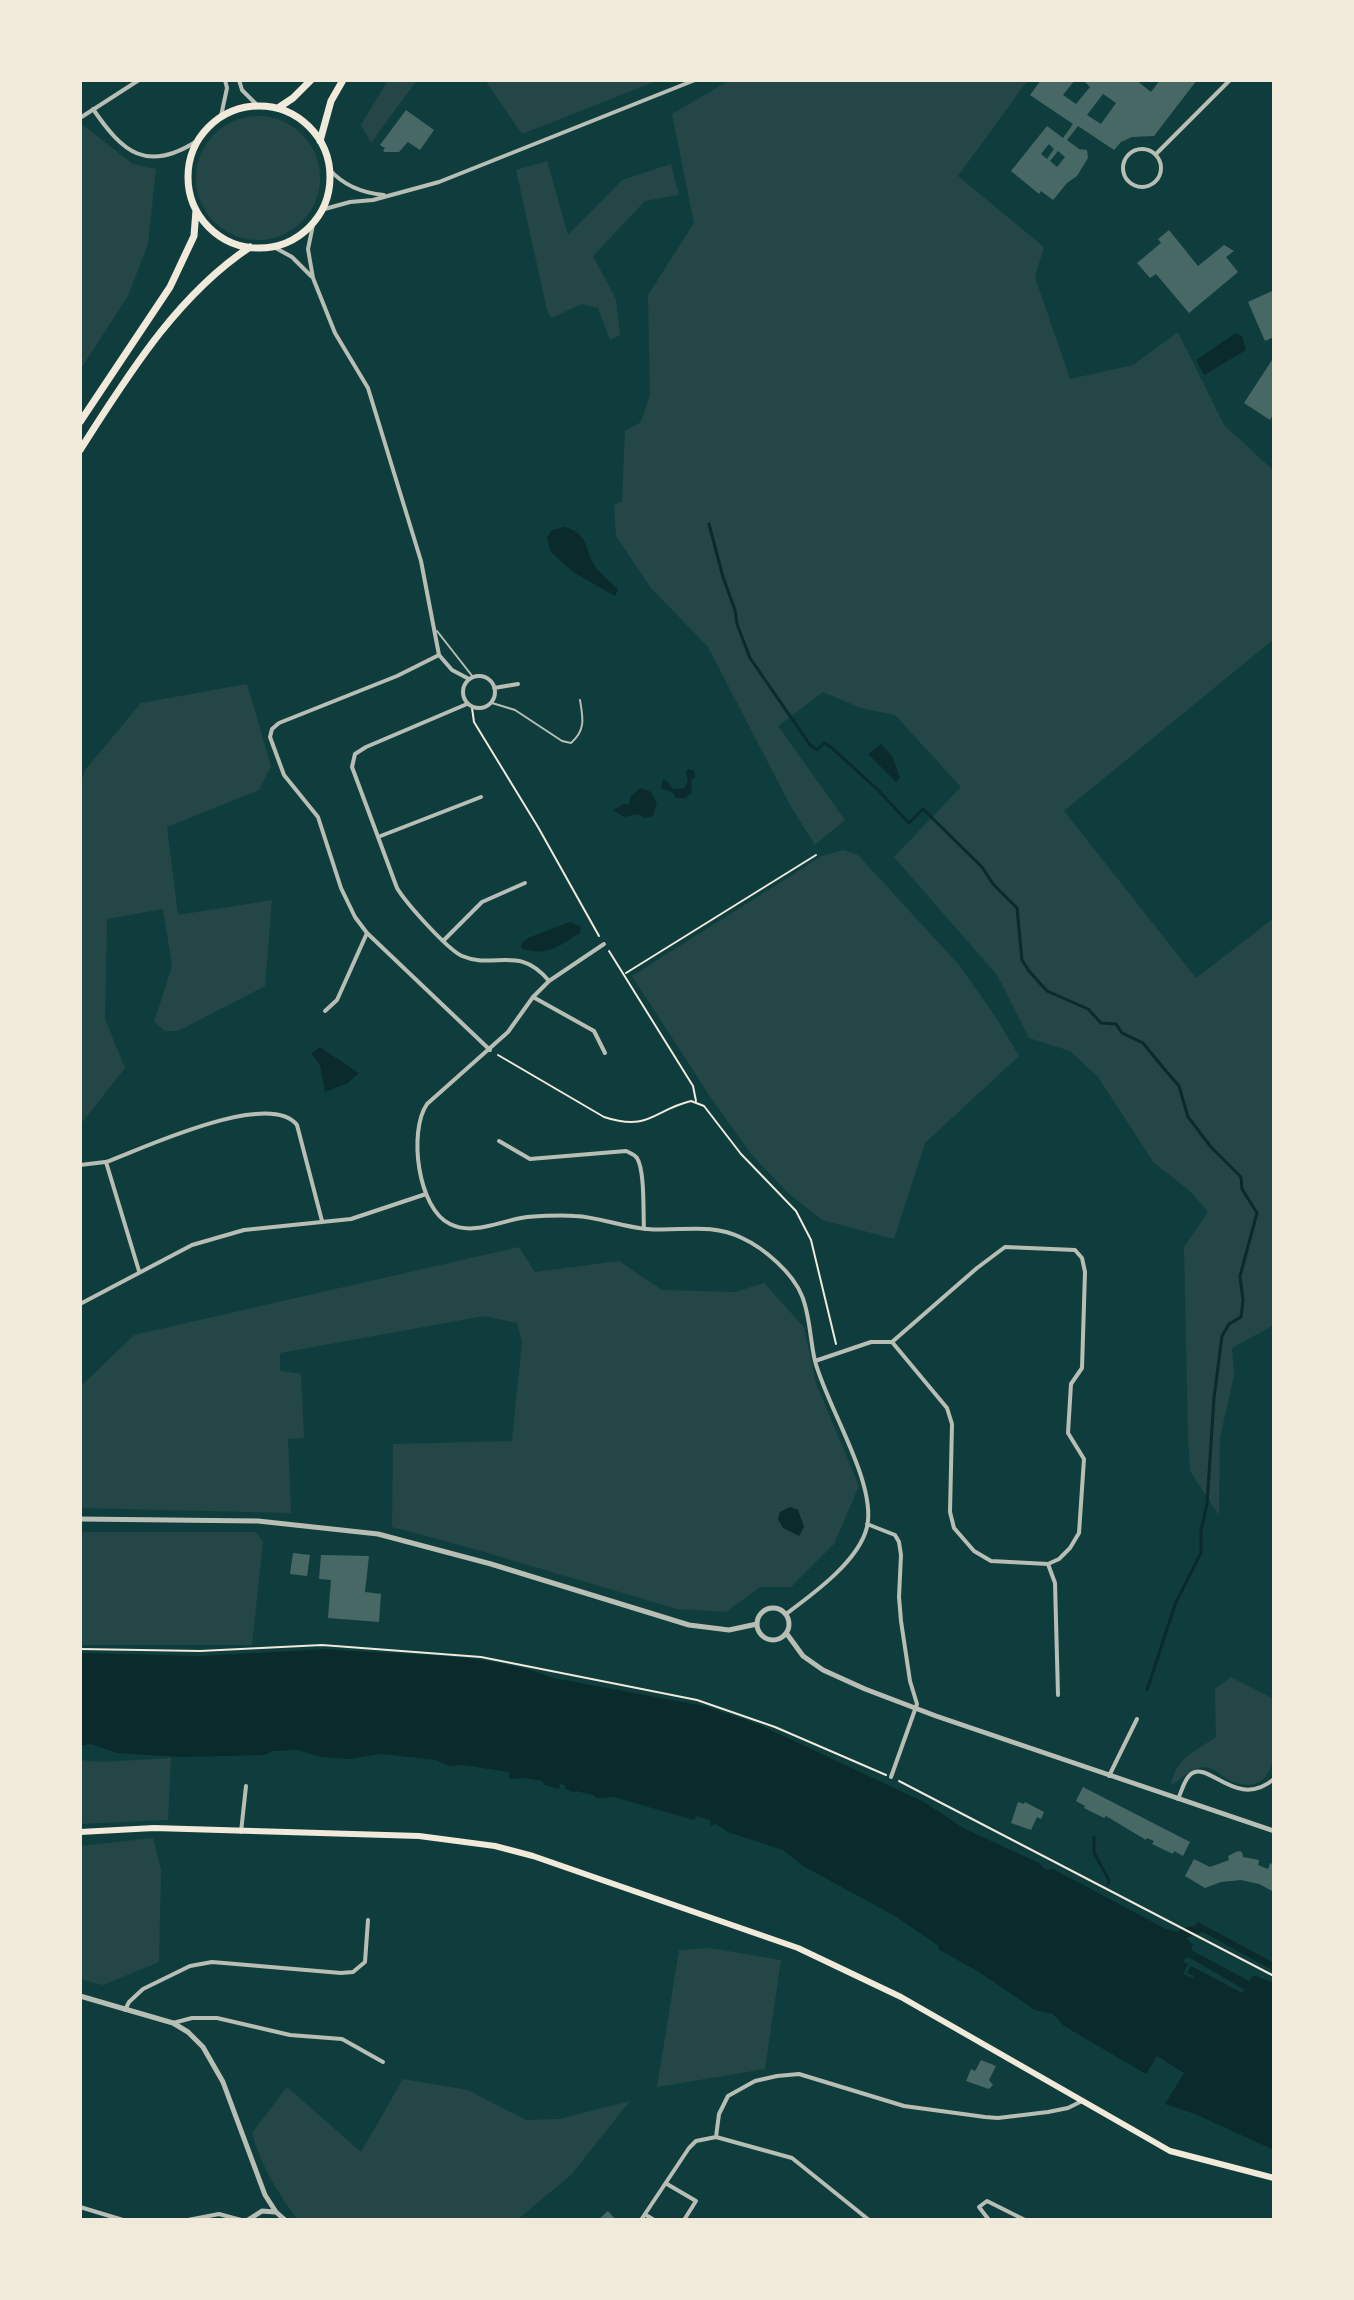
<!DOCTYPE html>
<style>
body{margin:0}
#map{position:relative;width:1354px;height:2300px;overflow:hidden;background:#0f3d3e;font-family:"Golos Text",sans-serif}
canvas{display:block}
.frame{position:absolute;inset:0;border:82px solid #f1e9da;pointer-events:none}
</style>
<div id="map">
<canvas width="1354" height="2300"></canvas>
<div class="frame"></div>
</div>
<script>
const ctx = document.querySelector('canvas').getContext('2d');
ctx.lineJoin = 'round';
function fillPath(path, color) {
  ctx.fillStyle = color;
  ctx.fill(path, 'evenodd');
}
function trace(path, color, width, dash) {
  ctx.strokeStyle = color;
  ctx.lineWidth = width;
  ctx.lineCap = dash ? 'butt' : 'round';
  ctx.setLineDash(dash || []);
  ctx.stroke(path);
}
const green = new Path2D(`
 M388 80H417L371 143 361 125Z
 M485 80H659L522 134Z
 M730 80H1028L958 176 1044 247 1035 277 1070 379 1133 365 1178 332 1224 425 1274 471V639L1064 811 1196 978 1274 918V1321L1272 1326 1232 1348 1234 1375 1220 1438 1219 1515 1190 1471 1188 1434 1184 1247 1208 1212 1190 1191 1154 1163 1098 1077 1070 1051 1029 1038 997 975 894 857 961 787 895 715 861 708 823 692 778 726 845 820 815 845 790 805 708 647 651 588 616 536 614 505 622 501 625 431 641 422 650 395 648 295 694 223 672 114Z
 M196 178a62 62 0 1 1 124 0a62 62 0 1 1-124 0Z
 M80 123 133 164 156 169 148 244 128 296 80 370Z
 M547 161 568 235 622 180 671 164 679 195 645 201 593 256 616 299 620 335 610 340 598 308 582 304 551 318 547 310 516 170Z
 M247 684 271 766 259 790 167 827 178 915 272 900 265 986 186 1027 177 1031H165L154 1022 172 966 163 909 107 919 105 1019 125 1068 80 1125V786L85 770 141 703Z
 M843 850 858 855 959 965 997 1019 1019 1056 925 1143 894 1239 822 1220 787 1192 752 1155 709 1095 632 976 822 856Z
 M519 1247 535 1272 619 1261 662 1290 735 1292 764 1283 804 1327 816 1383 859 1486 834 1544 791 1587H760L726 1612 677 1609 474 1549 392 1527 393 1444 512 1441 522 1342 517 1323 484 1316 280 1353V1371L301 1374 304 1438 288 1439 291 1513 80 1508V1387L134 1335Z
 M80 1532H256L263 1542 252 1645H80Z
 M1231 1677 1274 1699C1274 1727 1285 1797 1236 1783 1224 1780 1215 1766 1203 1767 1189 1769 1182 1779 1171 1785 1176 1757 1196 1751 1216 1737L1215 1689Z
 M171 1758 168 1820 80 1824V1760L101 1762Z
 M153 1838 161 1870 159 1962 103 1985 80 1979V1846Z
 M710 1948 781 1960 765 2069 657 2087 679 1950Z
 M403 2079 468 2090 526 2120 559 2119 630 2101 571 2175 517 2220H298C278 2193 261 2166 252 2133L287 2087 361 2152Z`);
const water = new Path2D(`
 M1236 333 1242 336 1246 350 1204 375 1196 360Z
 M565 527C591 535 583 548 595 566 601 575 611 581 618 590L615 596 573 572 551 552 547 538 552 530Z
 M881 744 892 756 900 778 896 782 868 754Z
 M688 769 694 771 695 777 691 780 692 793 685 798H676L673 793 661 788 663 780 667 781 673 789 684 788 688 782 686 772Z
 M641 788 651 792 657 804 653 816 645 818 638 814 624 817 613 810 624 804H629L631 796Z
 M570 922 581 927 580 933C557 947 549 956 522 949L521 944 528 938Z
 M321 1047V1048L359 1073 348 1083 325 1092 320 1065 311 1053Z
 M790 1507 798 1510 804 1527 799 1536 783 1528 778 1519 780 1512Z
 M327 1649C400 1656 486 1651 553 1678L704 1706 760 1725 924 1802 965 1829 1039 1863 1046 1870 1053 1869 1166 1929 1178 1932 1182 1928 1195 1926 1198 1922 1274 1963V1971L1203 1932 1186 1938 1193 1945 1191 1950 1249 1981 1253 1975 1274 1983V2150L1195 2114 1165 2104 1184 2073 1157 2056 1146 2074 1064 2026 1053 2014 1035 2010 979 1972 938 1949 939 1946 895 1916 803 1866 783 1850 728 1832 716 1824 711 1826 710 1820 696 1816 694 1820 614 1797 596 1798 593 1795 576 1791 575 1793 565 1789V1785L560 1784 559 1789 544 1785 543 1781 525 1778 509 1779V1772L463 1765 449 1766 436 1760 381 1754 349 1759 321 1757 297 1750 273 1751 264 1755 183 1757 117 1753 91 1744 80 1746V1653L201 1656ZM1186 1957 1192 1959 1245 1990 1242 1993 1191 1966 1187 1973 1194 1976 1193 1978 1183 1974 1188 1964 1183 1962Z`);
const stream = new Path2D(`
 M709 524 723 577 735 610 737 624 750 658 810 745 817 750 824 743 832 748 878 790 909 823 923 809 982 867 993 884 1017 908 1022 960 1029 971 1047 991 1088 1009 1101 1023 1116 1024 1122 1033 1143 1043 1166 1071 1179 1086 1188 1117 1211 1147 1241 1177 1242 1189 1257 1213 1240 1276 1243 1300 1241 1317 1229 1324 1222 1336 1214 1398 1207 1504 1201 1530V1553L1176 1602 1147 1690
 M1094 1837V1853L1109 1880 1108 1884`);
const building = new Path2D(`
 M1041 80H1075L1063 95 1076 104 1090 87 1083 80H1136L1151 92 1160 80H1197L1154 136 1132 137 1121 142 1114 150 1078 126 1067 140 1079 149 1087 150 1088 158 1077 176 1067 183 1053 200 1041 191 1039 194 1011 171 1047 126 1063 138 1073 124 1030 95ZM1103 94 1116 103 1101 124 1087 115ZM1049 144 1054 149 1047 159 1041 154ZM1058 151 1065 157 1057 167 1050 161Z
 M406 110 434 130 420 150 408 142 399 152H385L383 151 385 148 380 145Z
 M1169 230 1198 266 1224 245 1234 251 1226 257 1238 272 1189 313 1156 274 1150 278 1137 263 1161 243 1158 239Z
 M1272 291 1274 337 1265 341 1248 302Z
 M1274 357V413L1270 420 1244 403Z
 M293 1553 310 1555 307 1576 290 1574Z
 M321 1555 369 1556 365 1592 381 1594 379 1622 328 1618 331 1580 319 1579Z
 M1083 1787 1190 1842 1183 1856 1174 1851 1173 1854 1152 1844 1154 1841 1147 1838 1146 1840 1106 1816 1104 1818 1084 1808 1085 1806 1076 1801Z
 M1018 1802 1024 1804 1025 1802 1044 1812 1041 1819 1037 1817 1031 1830 1011 1823Z
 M1238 1851 1242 1852 1243 1857 1259 1860 1258 1865 1268 1869 1270 1863 1274 1865V1892L1259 1884 1241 1880 1221 1882 1205 1888 1185 1876 1194 1859 1210 1867 1229 1860 1228 1856Z
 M981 2060 996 2066 989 2080 993 2085 989 2089 966 2081 971 2069 975 2071Z
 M608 2211 616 2220H598Z`);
const path = new Path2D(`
 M472 708 474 722 538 827 599 936
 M609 951 693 1086 696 1101
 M626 973 816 855
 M498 1055 604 1117C650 1132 653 1110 691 1101L704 1106 741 1154 796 1211 811 1240 836 1344
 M80 1649 200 1651 322 1645 481 1657 697 1700 775 1727 886 1775
 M899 1781 1274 1976`);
const service = new Path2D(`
 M437 631 473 677
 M492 703 515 710 562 741 571 743C586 730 583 718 580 700`);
const minor = new Path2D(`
 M239 80 242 90 258 106
 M93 109C123 153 147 173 197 141
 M221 116 227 88 225 80
 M80 118 139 80
 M1123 168a19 19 0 1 1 38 0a19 19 0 1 1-38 0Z
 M1156 154 1230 80
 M329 169C343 185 362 193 384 195
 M321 210 350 202 373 200 439 182 695 80
 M314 220 308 249 313 278 335 333 368 388 421 561 439 655 452 670 469 679
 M272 246 292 257 311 276
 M439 655 397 676 279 723 272 729 270 737 284 775 318 817 341 888 355 917 367 933 490 1050
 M463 692a16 16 0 1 1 32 0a16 16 0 1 1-32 0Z
 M494 688 518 684
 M467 704 366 747 355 754 352 767 397 888C406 903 447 949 462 956 495 970 519 944 549 981
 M378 837 481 797
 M444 940 482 902 525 883
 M604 944 549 981 533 997 508 1032 427 1104C408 1132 418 1209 450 1224 474 1236 502 1220 527 1217 542 1216 560 1215 575 1216 599 1217 622 1227 647 1229 680 1232 710 1222 742 1238 764 1248 793 1273 802 1296 810 1315 810 1340 815 1361 827 1407 877 1483 867 1527 859 1561 813 1594 786 1614
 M533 997 594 1031 605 1053
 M325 1011 337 1000 367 933
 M499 1141 530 1159 626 1151C630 1153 634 1154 637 1158 645 1171 643 1212 644 1229
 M80 1165 105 1162
 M139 1271 106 1162C144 1148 269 1089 297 1125L322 1221
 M80 1304 192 1245 244 1230 351 1219 426 1194
 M815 1361 871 1342H892L977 1268 1005 1247 1075 1250 1082 1258 1085 1272 1082 1368 1071 1384 1068 1433 1084 1459 1079 1533 1070 1548 1059 1559 1048 1564 991 1561 974 1551 954 1528 950 1512 952 1424 947 1408 892 1342
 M867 1524 895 1535 899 1542 901 1555 899 1597 901 1621 910 1681 917 1704 891 1777
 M1048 1564 1055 1583 1058 1695
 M1109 1776 1137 1719
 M1178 1799C1181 1793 1184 1781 1189 1776 1207 1756 1235 1812 1274 1779
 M241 1832 246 1786
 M125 2010 129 2002 143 1989 190 1966 212 1962 341 1973 353 1972 365 1962 368 1920
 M173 2023 192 2018H217L290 2035 342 2039 383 2062
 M716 2137 719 2114 728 2096 755 2081 777 2076 799 2074 904 2106 985 2117 998 2118 1048 2112 1068 2108 1082 2101
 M667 2184 696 2201 684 2220
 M80 2207 123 2220
 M646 2215 654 2220
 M188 2220 219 2214 241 2220
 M641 2220 689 2148 696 2141 716 2137 792 2158 869 2220
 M989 2220 979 2207 987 2201 1025 2220`);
const tertiary = new Path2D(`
 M80 1519 258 1521 378 1534 491 1564 689 1625 729 1630 757 1624
 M757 1624a16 16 0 1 1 32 0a16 16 0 1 1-32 0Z
 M787 1634 803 1656 823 1670 865 1689 936 1716 1274 1831
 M80 1996 173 2023 188 2032 203 2047 223 2082 265 2195 276 2212 285 2220
 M248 2220 262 2211 275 2212`);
const secondary = new Path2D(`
 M80 1832 154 1828 419 1836 495 1846 533 1856 798 1948 901 1997 1170 2151 1274 2178`);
const primary = new Path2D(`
 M188 177a71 71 0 1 1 142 0a71 71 0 1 1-142 0Z
 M278 108 293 98 311 80
 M320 141 331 101 343 80
 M80 422 170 287 194 236 196 210
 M80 450C127 377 176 296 250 247`);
fillPath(green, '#244646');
fillPath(water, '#0a2a2b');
trace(stream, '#0a2a2b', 3);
fillPath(building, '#486865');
trace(path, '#f1e9da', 2);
trace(service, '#b8beb3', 2);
trace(minor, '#b8beb3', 4);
trace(tertiary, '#b8beb3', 5);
trace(secondary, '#f1e9da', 6);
trace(primary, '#f1e9da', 7);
</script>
